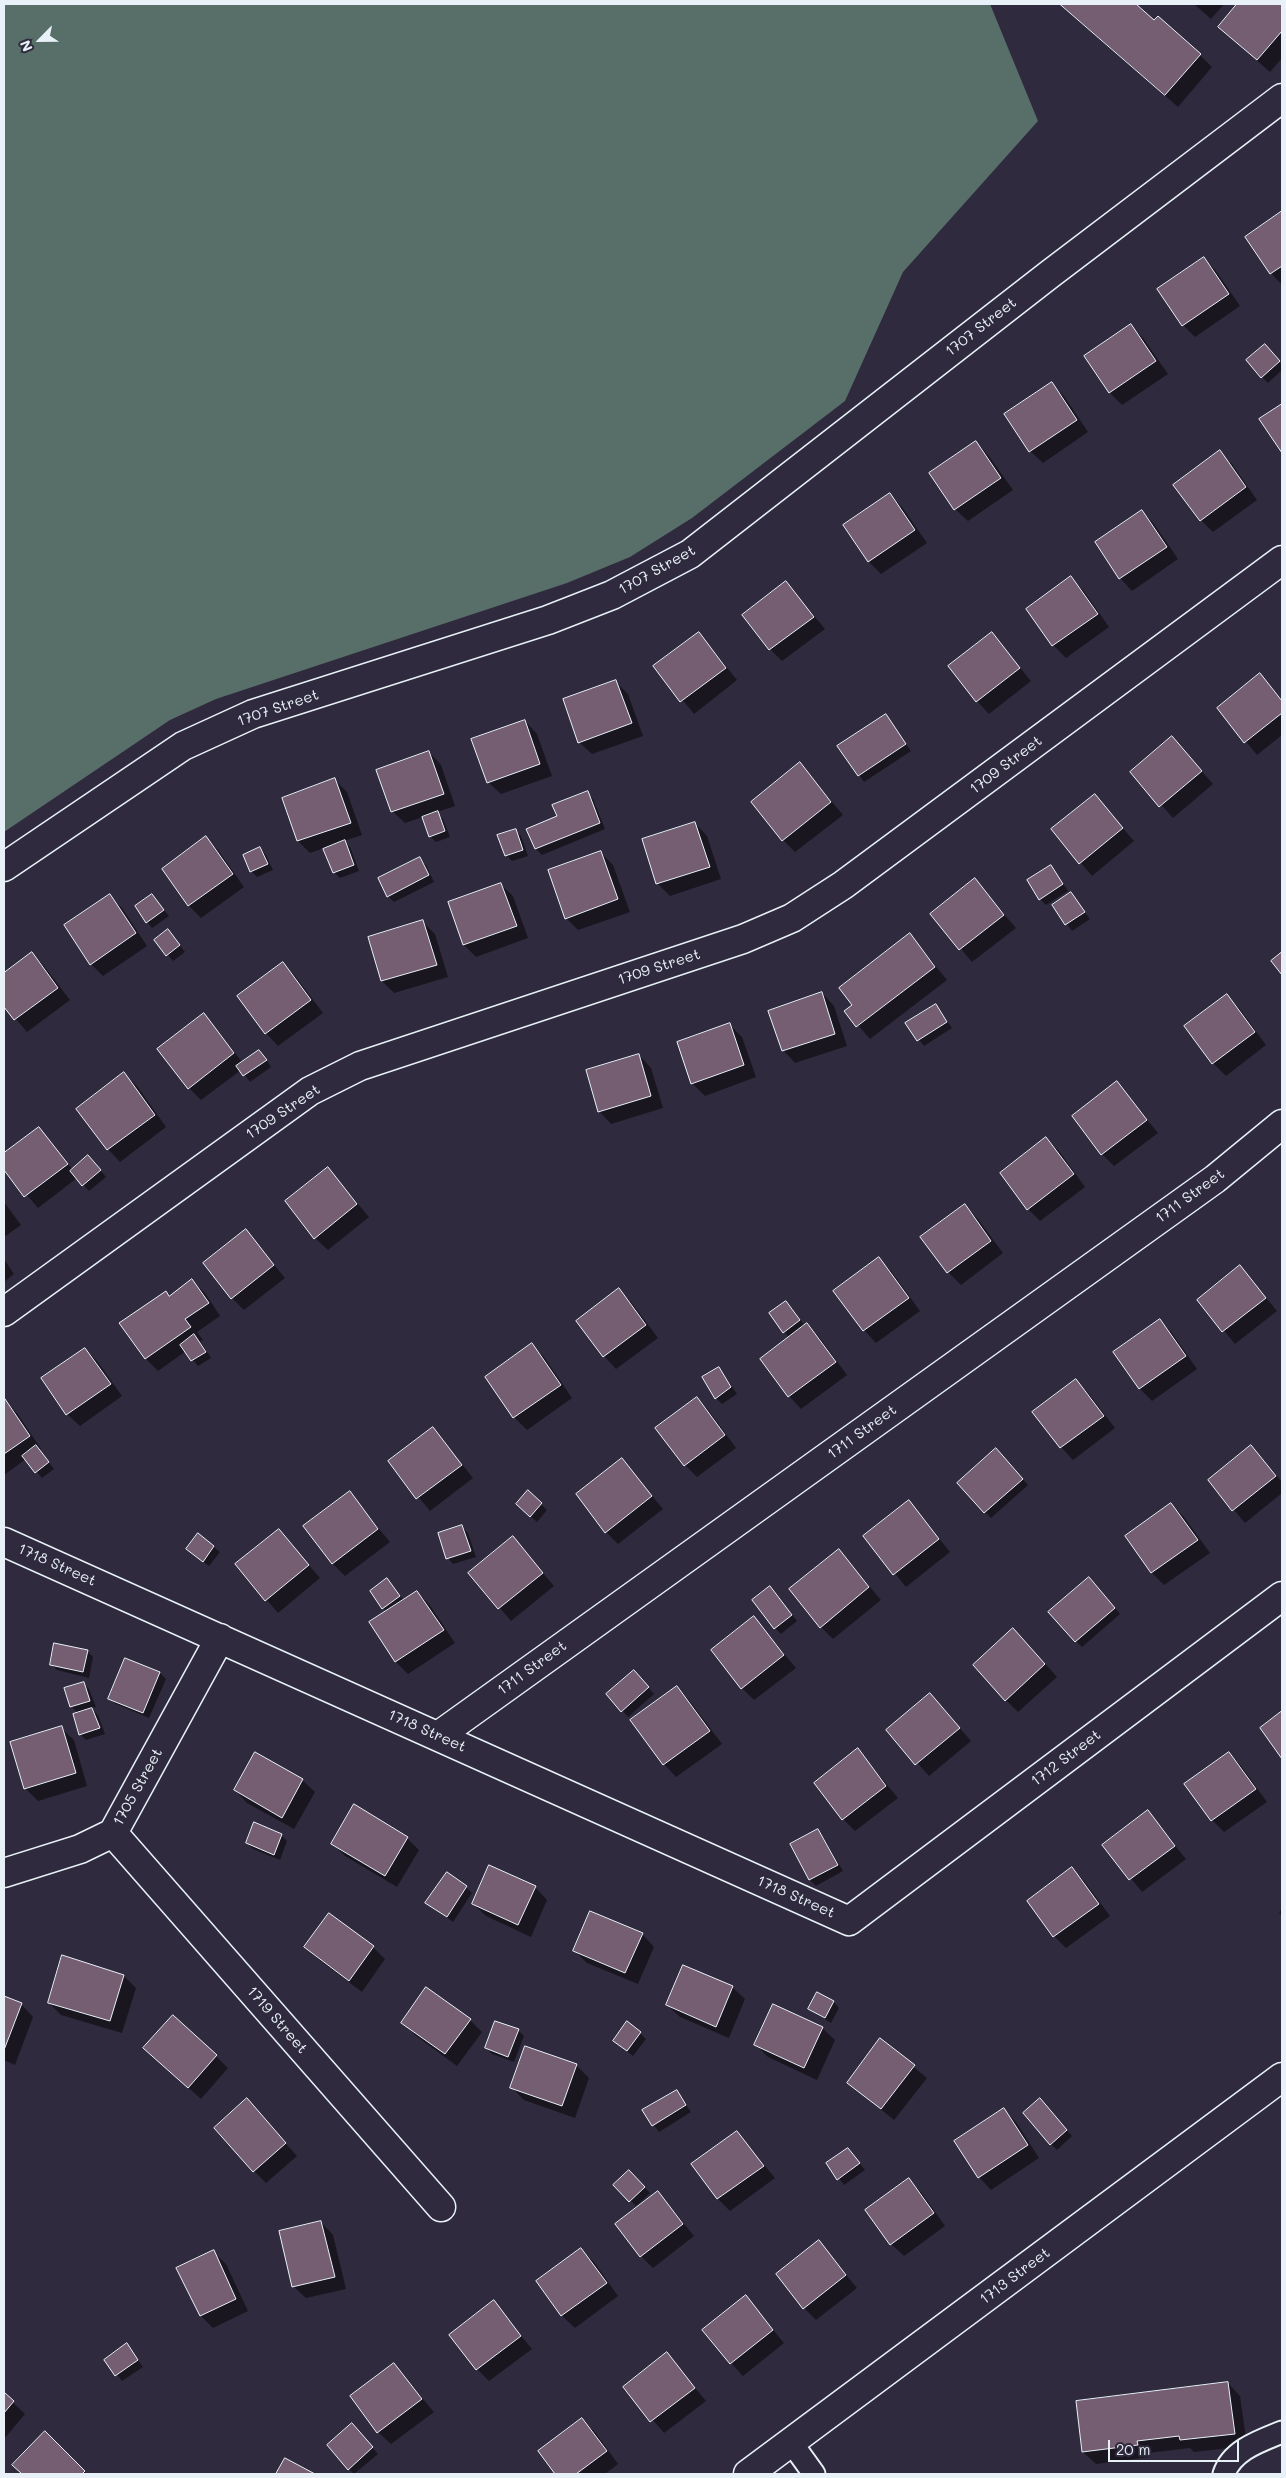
<!DOCTYPE html>
<style>
body{margin:0}
#map{position:relative;width:1286px;height:2478px;overflow:hidden;background:#2f2a3d;font-family:Mali,sans-serif}
canvas{display:block}
.frame{position:absolute;inset:0;border:5px solid #e8f1f8;pointer-events:none}
.north{position:absolute;left:15px;top:15px;width:50px;height:50px;-webkit-text-stroke:4px #2f2a3d;paint-order:stroke;rotate:247deg;font-size:14px;font-weight:700;line-height:20px;text-align:center;color:#e8f1f8}
.north::after{content:'';display:block;margin:auto;width:18px;height:22px;background:#e8f1f8;clip-path:polygon(50% 0,100% 100%,50% 72%,0 100%)}
.scale{position:absolute;left:1108px;top:2440px;width:131px;height:22px;box-sizing:border-box;border:2px solid #e8f1f8;border-top:0;padding-left:6px;font-size:15px;line-height:18px;white-space:nowrap;color:#e8f1f8;-webkit-text-stroke:4px #2f2a3d;paint-order:stroke}
</style>
<div id="map">
<canvas width="1286" height="2478"></canvas>
<div class="frame"></div>
<div class="north">N</div>
<div class="scale">20 m</div>
</div>
<script>
const ctx = document.querySelector('canvas').getContext('2d');
ctx.lineJoin = 'round';
function fillPath(path, color) {
  ctx.fillStyle = color;
  ctx.fill(path, 'evenodd');
}
function trace(path, color, width, dash) {
  ctx.strokeStyle = color;
  ctx.lineWidth = width;
  ctx.lineCap = dash ? 'butt' : 'round';
  ctx.setLineDash(dash || []);
  ctx.stroke(path);
}
function label(font, color, halo, rows, align = 'center') {
  ctx.font = font + ' Mali,sans-serif';
  ctx.lineWidth = 4;
  ctx.setLineDash([]);
  ctx.textBaseline = 'middle';
  ctx.strokeStyle = halo;
  ctx.fillStyle = color;
  for (const [text, x, y, turn = 0] of rows) {
    ctx.save();
    ctx.translate(x, y);
    ctx.rotate((+turn || 0) * Math.PI / 180);
    ctx.textAlign = isNaN(turn) ? turn : align;
    if (halo) ctx.strokeText(text, 0, 0);
    ctx.fillText(text, 0, 0);
    ctx.restore();
  }
}
const green = new Path2D(`
 M4 4H990L1038 121 903 272 845 401 692 518 630 557 567 583 216 699 170 720 4 832Z`);
const shadow = new Path2D(`
 M1061 4H1136L1154 22 1200 55 1212 67 1178 107Z
 M1194 4H1224L1211 19Z
 M1239 4H1282V58L1270 72 1219 27Z
 M1282 213V285L1271 273 1246 238Z
 M1204 258 1216 271 1240 306 1195 337 1183 325Z
 M1131 326 1143 338 1168 374 1122 405 1110 393 1085 356Z
 M1270 351 1282 365V370L1268 383 1262 377Z
 M1052 384 1064 396 1088 432 1043 463 1030 451 1006 415Z
 M976 442 988 455 1013 490 968 521 955 509 931 473Z
 M1219 452 1232 464 1257 500 1213 532 1201 520Z
 M890 495 902 507 927 543 881 574 869 562 844 525Z
 M1142 511 1154 524 1178 559 1132 591 1120 578 1096 542Z
 M1071 578 1083 590 1109 627 1066 658 1053 645 1027 610Z
 M786 582 825 629 782 661 770 649Z
 M699 633 737 680 694 714 655 666Z
 M992 634 1031 681 989 714 977 701Z
 M1260 675 1282 700V735L1257 755 1218 708Z
 M615 681 628 694 643 736 592 754 579 742Z
 M885 715 911 751 864 782 839 746Z
 M525 721 537 734 552 776 501 794 488 782Z
 M1172 738 1213 784 1173 818 1132 772Z
 M429 752 441 765 455 806 437 812 443 819 450 837 436 842 430 836 423 817 405 823 392 811Z
 M800 764 843 815 795 852 783 840Z
 M335 780 347 792 362 835 344 841 350 847 359 871 340 878 334 872 324 848 310 853 298 841 283 798Z
 M587 793 593 799 605 829 542 855 536 849Z
 M1094 795 1134 841 1092 876 1053 830Z
 M695 823 707 836 721 879 670 896 657 883Z
 M515 830 521 836 528 856 512 861 506 855Z
 M206 838 218 850 244 887 201 918 189 906 163 870Z
 M260 849 266 855 273 870 257 877 251 871Z
 M601 853 613 865 630 912 578 930 566 918Z
 M420 859 426 865 434 882 394 902 388 896Z
 M1051 866 1068 891 1046 905 1040 899Z
 M975 880 1016 928 972 962 932 914Z
 M500 884 513 896 528 938 476 957 464 945Z
 M1071 894 1090 919 1072 931 1053 905Z
 M152 895 169 916 152 928 147 922Z
 M109 896 122 908 147 946 103 976 91 964Z
 M423 922 435 934 448 977 394 993 382 981 369 938Z
 M168 931 185 952 173 961 155 940Z
 M910 935 947 980 870 1039 846 1011 854 1005Z
 M32 953 44 966 70 1000 27 1032 4 1005V974Z
 M283 963 295 976 323 1013 278 1046 266 1033 239 997Z
 M822 993 834 1006 847 1046 795 1063 783 1050Z
 M1227 996 1239 1008 1266 1045 1226 1076 1213 1063 1186 1026Z
 M936 1006 952 1028 924 1046 907 1024Z
 M204 1015 243 1063 265 1057 271 1067 250 1082 241 1070 201 1100 189 1088Z
 M729 1024 742 1037 756 1077 705 1096 692 1083Z
 M639 1055 651 1068 663 1108 611 1124 599 1111Z
 M124 1074 137 1086 166 1127 120 1162 108 1149Z
 M1117 1083 1158 1133 1114 1166 1102 1154Z
 M39 1128 73 1170 94 1163 106 1177 89 1191 77 1178 38 1208 4 1168V1155Z
 M1046 1139 1059 1151 1085 1187 1040 1221 1028 1209Z
 M328 1168 369 1217 328 1250 315 1238Z
 M4 1202 21 1225 4 1237Z
 M964 1205 977 1218 1003 1253 961 1285 948 1272 922 1237Z
 M246 1231 285 1278 244 1310 232 1298Z
 M4 1259 14 1274 4 1282Z
 M879 1259 891 1271 920 1311 876 1343 864 1330Z
 M1240 1267 1277 1311 1235 1344 1199 1300Z
 M192 1281 205 1293 220 1316 197 1332 203 1340 200 1341 211 1358 198 1366 186 1351 158 1371 146 1359 121 1324 165 1292 170 1297Z
 M619 1290 631 1302 658 1338 616 1369 604 1356 577 1321Z
 M786 1302 805 1326 807 1325 819 1337 847 1375 801 1409 789 1396 761 1359 790 1338 784 1332Z
 M1160 1320 1172 1333 1197 1369 1152 1401 1140 1389 1115 1353Z
 M532 1345 544 1357 572 1398 527 1430 514 1417 487 1377Z
 M85 1349 97 1361 122 1396 80 1426 67 1414Z
 M719 1368 737 1394 722 1404 716 1398Z
 M1076 1381 1088 1393 1115 1428 1073 1460 1061 1447Z
 M697 1398 709 1411 736 1448 697 1477 685 1465Z
 M5 1401 17 1413 41 1449 39 1450 54 1469 42 1478 26 1459 4 1475Z
 M433 1428 473 1478 430 1511 389 1461Z
 M1251 1446 1282 1482V1493L1245 1523 1209 1480Z
 M1002 1456 1028 1485 991 1518 985 1512Z
 M622 1460 663 1509 618 1544 606 1532Z
 M528 1492 547 1510 537 1522 517 1504Z
 M349 1493 390 1542 345 1576 332 1563Z
 M909 1501 950 1552 906 1587 864 1536Z
 M1171 1504 1184 1517 1210 1553 1164 1585 1152 1573 1126 1536Z
 M462 1527 468 1533 476 1557 453 1564 448 1558Z
 M279 1531 320 1578 278 1613 237 1565Z
 M513 1538 554 1586 511 1621 470 1573Z
 M214 1547 220 1552 209 1566 187 1549Z
 M839 1551 881 1600 833 1639 821 1627Z
 M387 1580 404 1601 417 1592 429 1604 455 1643 408 1674 395 1661 387 1612 383 1608Z
 M1095 1584 1120 1614 1082 1647 1076 1641Z
 M776 1594 797 1621 781 1634 775 1628Z
 M754 1618 796 1668 754 1700 742 1688Z
 M1026 1642 1057 1677 1018 1712 1006 1700Z
 M87 1651 93 1657 89 1678 57 1670 51 1664Z
 M126 1660 160 1673 166 1679 149 1718 116 1704 110 1699Z
 M640 1678 654 1694 628 1717 608 1694Z
 M83 1683 89 1689 96 1707 91 1708 98 1715 105 1734 86 1740 80 1734 78 1713 71 1706Z
 M677 1687 689 1700 722 1744 676 1777 664 1764 631 1720Z
 M930 1694 971 1741 929 1776 888 1730Z
 M61 1728 74 1740 87 1786 38 1801 25 1788Z
 M858 1750 898 1798 855 1831 843 1819Z
 M1229 1753 1241 1766 1267 1802 1224 1832 1212 1820Z
 M302 1780 315 1792 294 1829 247 1803 235 1790Z
 M1148 1812 1186 1859 1142 1892 1104 1845Z
 M817 1831 823 1837 843 1871 816 1886 810 1880 792 1845Z
 M281 1835 287 1841 280 1860 253 1849 247 1843Z
 M407 1838 419 1850 397 1887 345 1856 332 1843Z
 M1072 1869 1084 1881 1110 1916 1066 1948 1054 1936Z
 M466 1887 472 1893 453 1922 427 1903Z
 M535 1887 547 1900 531 1937 486 1916 473 1904Z
 M1282 1909V1917L1279 1912Z
 M642 1934 654 1947 638 1984 587 1963 575 1951Z
 M306 1947H373L385 1959 362 1992 318 1959Z
 M124 1976 136 1988 122 2033 61 2015 49 2003Z
 M732 1987 745 1999 729 2038 680 2017 667 2005Z
 M4 1997 21 2004 33 2017 15 2065 4 2060Z
 M834 2002 839 2008 831 2023 809 2009Z
 M470 2020 482 2032 457 2066 415 2035 403 2022Z
 M822 2028 835 2040 817 2080 768 2057 756 2045Z
 M518 2030 524 2036 514 2062 492 2054 486 2048Z
 M640 2033 646 2039 633 2056 615 2041Z
 M881 2040 927 2078 894 2120 849 2083Z
 M216 2056 228 2068 201 2099 157 2060Z
 M576 2065 589 2078 575 2118 524 2100 512 2088Z
 M676 2091 691 2112 659 2132 643 2110Z
 M247 2100 297 2156 266 2183 254 2171Z
 M1045 2106 1072 2136 1057 2150 1051 2144Z
 M1004 2110 1016 2122 1039 2158 991 2190 979 2177Z
 M737 2132 775 2178 730 2211 718 2199 693 2164Z
 M848 2149 865 2170 844 2185 828 2164Z
 M629 2172 650 2193 636 2206 615 2185Z
 M909 2180 921 2192 945 2226 904 2256 891 2244 866 2211Z
 M658 2192 694 2236 653 2268 641 2256Z
 M321 2222 333 2235 346 2289 306 2298 293 2286Z
 M819 2242 857 2288 816 2320 804 2308Z
 M581 2250 594 2262 618 2296 575 2328 562 2316 538 2281Z
 M213 2252 226 2264 248 2311 213 2328 201 2316Z
 M746 2297 784 2343 743 2376 731 2363Z
 M493 2302 532 2349 489 2381 477 2369Z
 M127 2345 143 2367 122 2381 106 2360Z
 M667 2354 706 2401 664 2433 625 2387Z
 M394 2365 434 2412 391 2444 378 2432 352 2397Z
 M1228 2383 1240 2396 1247 2446 1194 2452 1190 2448 1148 2453 1149 2457 1096 2464 1083 2452Z
 M4 2394 25 2414 4 2439Z
 M582 2420 595 2432 618 2464 605 2474H556L539 2451Z
 M358 2431 378 2454 354 2474 349 2469Z
 M45 2433 87 2474H24L14 2465Z`);
const building = new Path2D(`
 M1060 4H1136L1154 20 1158 16 1201 54 1165 95Z
 M1237 4H1282V31L1257 60 1218 27Z
 M1282 211V266L1270 274 1245 237Z
 M1204 257 1229 294 1182 326 1157 289Z
 M1131 324 1156 361 1109 393 1084 356Z
 M1265 344 1280 361 1261 378 1246 360Z
 M1052 382 1077 420 1029 452 1004 414Z
 M1282 404V453L1259 419Z
 M976 441 1001 478 954 510 929 473Z
 M1220 450 1246 487 1200 521 1173 485Z
 M890 493 915 530 868 562 843 525Z
 M1142 510 1167 547 1119 579 1095 542Z
 M1071 576 1098 614 1052 646 1026 609Z
 M786 581 814 617 769 650 742 615Z
 M699 632 726 668 680 702 653 666Z
 M992 632 1020 668 976 702 948 666Z
 M1260 673 1282 701V713L1244 743 1217 708Z
 M616 680 632 723 578 743 563 699Z
 M886 714 906 744 858 776 837 746Z
 M525 720 540 764 487 783 471 739Z
 M1172 736 1202 771 1159 807 1130 772Z
 M429 751 444 794 391 812 376 770Z
 M800 762 831 802 782 841 751 802Z
 M335 778 351 823 297 841 282 798Z
 M588 791 600 823 535 849 526 829 557 816 552 805Z
 M1095 794 1123 828 1079 864 1051 829Z
 M438 811 445 831 429 837 422 817Z
 M695 822 710 867 656 884 642 839Z
 M516 829 523 850 505 856 497 835Z
 M206 836 233 874 188 906 162 869Z
 M345 840 354 865 333 873 323 849Z
 M260 847 268 864 250 872 243 855Z
 M601 851 618 899 565 919 548 870Z
 M420 857 429 875 387 897 378 878Z
 M1051 865 1063 884 1039 900 1027 880Z
 M975 878 1004 915 959 950 930 914Z
 M501 883 517 926 463 945 448 902Z
 M1071 892 1085 912 1065 925 1052 905Z
 M110 894 136 933 90 965 64 925Z
 M152 894 164 910 146 923 135 906Z
 M423 920 437 965 381 981 368 937Z
 M168 929 180 945 166 956 154 940Z
 M910 933 935 967 856 1027 844 1011 852 1005 839 988Z
 M32 952 58 988 14 1020 4 1007V973Z
 M1282 952V975L1271 961Z
 M283 962 311 1000 265 1034 237 996Z
 M822 992 835 1034 782 1051 768 1011Z
 M1227 994 1255 1032 1212 1064 1184 1026Z
 M936 1004 947 1022 917 1041 905 1023Z
 M204 1013 234 1053 188 1089 157 1049Z
 M730 1023 744 1065 691 1084 677 1042Z
 M259 1050 267 1060 243 1076 236 1066Z
 M639 1054 651 1096 598 1112 586 1070Z
 M124 1072 155 1115 107 1150 76 1109Z
 M1117 1081 1147 1120 1101 1155 1072 1116Z
 M39 1127 68 1164 24 1197 4 1170V1153Z
 M1046 1137 1074 1174 1027 1210 1000 1173Z
 M88 1155 101 1170 82 1186 70 1171Z
 M328 1167 357 1204 314 1239 285 1201Z
 M965 1204 991 1241 947 1273 920 1237Z
 M246 1229 274 1265 231 1299 203 1263Z
 M879 1257 909 1298 863 1331 833 1291Z
 M1240 1265 1266 1298 1222 1332 1197 1300Z
 M192 1279 209 1303 185 1319 191 1327 145 1359 119 1323 166 1291 169 1296Z
 M619 1288 646 1325 603 1357 576 1321Z
 M786 1301 800 1320 783 1333 769 1313Z
 M1160 1319 1186 1356 1139 1389 1113 1352Z
 M807 1323 836 1362 788 1397 760 1359Z
 M194 1334 206 1352 191 1361 180 1345Z
 M532 1343 561 1385 513 1418 485 1377Z
 M85 1348 111 1384 66 1415 41 1378Z
 M719 1367 731 1387 715 1399 702 1377Z
 M1076 1379 1104 1416 1060 1448 1032 1412Z
 M697 1397 725 1435 684 1466 655 1428Z
 M5 1399 30 1436 4 1454V1400Z
 M433 1427 462 1465 416 1499 388 1461Z
 M36 1445 49 1462 35 1473 22 1456Z
 M1251 1445 1276 1476 1232 1511 1208 1480Z
 M996 1448 1023 1479 984 1513 957 1483Z
 M622 1458 652 1496 605 1533 576 1494Z
 M528 1490 542 1503 530 1517 516 1504Z
 M350 1491 378 1529 332 1564 303 1526Z
 M909 1500 939 1539 893 1575 863 1536Z
 M1171 1503 1198 1540 1151 1573 1125 1536Z
 M462 1525 471 1551 446 1559 438 1533Z
 M279 1529 309 1565 265 1601 235 1564Z
 M198 1533 214 1546 203 1562 186 1549Z
 M513 1536 543 1573 498 1609 468 1573Z
 M839 1549 869 1587 820 1628 789 1589Z
 M1089 1577 1115 1608 1075 1642 1048 1612Z
 M387 1578 400 1596 382 1609 370 1591Z
 M770 1586 792 1615 774 1629 752 1600Z
 M417 1591 444 1630 395 1662 369 1622Z
 M754 1616 784 1655 741 1689 711 1650Z
 M1013 1628 1045 1664 1005 1701 973 1665Z
 M54 1643 88 1650 83 1672 50 1665Z
 M125 1658 160 1672 143 1713 108 1699Z
 M634 1670 649 1687 621 1712 606 1694Z
 M84 1682 90 1701 70 1707 64 1688Z
 M677 1686 710 1731 663 1765 630 1720Z
 M930 1693 960 1728 915 1765 886 1730Z
 M92 1708 100 1728 79 1735 73 1714Z
 M1282 1711V1759L1260 1728Z
 M62 1726 76 1773 24 1789 10 1742Z
 M858 1748 886 1786 842 1820 814 1783Z
 M255 1752 303 1779 282 1818 234 1790Z
 M1229 1752 1256 1789 1211 1821 1184 1784Z
 M354 1804 408 1837 385 1876 331 1844Z
 M1148 1810 1175 1846 1129 1880 1102 1845Z
 M254 1822 282 1834 274 1855 246 1843Z
 M818 1829 838 1865 809 1880 790 1844Z
 M489 1865 536 1886 518 1925 472 1904Z
 M1072 1867 1099 1904 1053 1937 1027 1901Z
 M447 1872 467 1886 447 1917 425 1903Z
 M590 1911 643 1933 625 1973 573 1951Z
 M329 1913 374 1946 349 1981 304 1947Z
 M62 1955 124 1975 110 2021 48 2003Z
 M683 1965 733 1986 716 2027 666 2005Z
 M426 1987 471 2019 445 2054 401 2023Z
 M817 1992 834 2001 825 2018 808 2009Z
 M4 1996 22 2003 4 2050Z
 M773 2004 823 2027 804 2068 754 2045Z
 M173 2015 217 2055 188 2088 143 2048Z
 M495 2021 519 2029 508 2057 485 2048Z
 M627 2021 641 2032 627 2051 613 2041Z
 M880 2038 915 2065 881 2109 847 2083Z
 M525 2046 577 2064 562 2106 510 2088Z
 M677 2090 686 2105 652 2126 642 2110Z
 M247 2098 286 2143 253 2172 214 2128Z
 M1040 2098 1067 2130 1050 2145 1023 2113Z
 M1004 2108 1028 2145 978 2178 954 2141Z
 M737 2131 764 2166 717 2199 691 2164Z
 M848 2148 860 2163 837 2180 826 2163Z
 M629 2170 645 2187 629 2202 613 2185Z
 M909 2178 934 2213 890 2245 865 2210Z
 M658 2191 683 2224 640 2257 615 2224Z
 M321 2221 335 2277 292 2287 279 2231Z
 M819 2240 846 2275 803 2309 776 2274Z
 M581 2248 607 2283 561 2316 536 2281Z
 M214 2250 236 2299 200 2316 176 2268Z
 M746 2295 773 2330 730 2364 702 2330Z
 M494 2300 521 2336 476 2370 449 2335Z
 M127 2343 138 2360 115 2376 104 2360Z
 M667 2352 695 2388 650 2422 623 2387Z
 M394 2363 422 2399 377 2433 350 2396Z
 M1228 2382 1235 2434 1180 2440 1179 2436 1137 2441 1138 2445 1082 2452 1076 2401Z
 M4 2392 14 2401 4 2413Z
 M582 2418 607 2451 576 2474H555L538 2451Z
 M352 2423 373 2447 348 2470 327 2445Z
 M45 2431 85 2471 82 2474H22L12 2465Z
 M285 2458 315 2474H276Z`);
const service = new Path2D(`
 M791 2442 814 2474
 M1224 2474C1232 2450 1260 2441 1282 2432`);
const minor = new Path2D(`
 M4 867 183 746 253 714 548 620 612 595 690 554 1050 274 1282 98
 M4 1312 310 1091 360 1066 743 939 792 918 843 885 1282 560
 M4 1542 849 1921 1282 1596
 M438 1736 1215 1179 1282 1124
 M113 1833 441 2207
 M4 1873 80 1849 113 1833 220 1638
 M748 2474 1282 2077`);
const streetNames = [
 ["1707 Street",981,327,-38],
 ["1707 Street",657,570,-29],
 ["1707 Street",278,708,-19],
 ["1709 Street",1006,765,-37],
 ["1709 Street",659,967,-18],
 ["1709 Street",283,1112,-34],
 ["1711 Street",1190,1196,-36],
 ["1711 Street",862,1432,-36],
 ["1718 Street",57,1565,24],
 ["1711 Street",532,1668,-36],
 ["1718 Street",427,1731,24],
 ["1712 Street",1066,1758,-37],
 ["1705 Street",138,1787,-61],
 ["1718 Street",796,1897,24],
 ["1719 Street",277,2020,49],
 ["1713 Street",1015,2276,-37]
];
fillPath(green, '#586e69');
fillPath(shadow, '#0007');
fillPath(building, '#755e72');
trace(building, '#e8f1f8', 1);
trace(service, '#e8f1f8', 25);
trace(minor, '#e8f1f8', 31);
trace(service, '#2f2a3d', 21);
trace(minor, '#2f2a3d', 28);
label('15px', '#e8f1f8', '#2f2a3d', streetNames);
</script>
